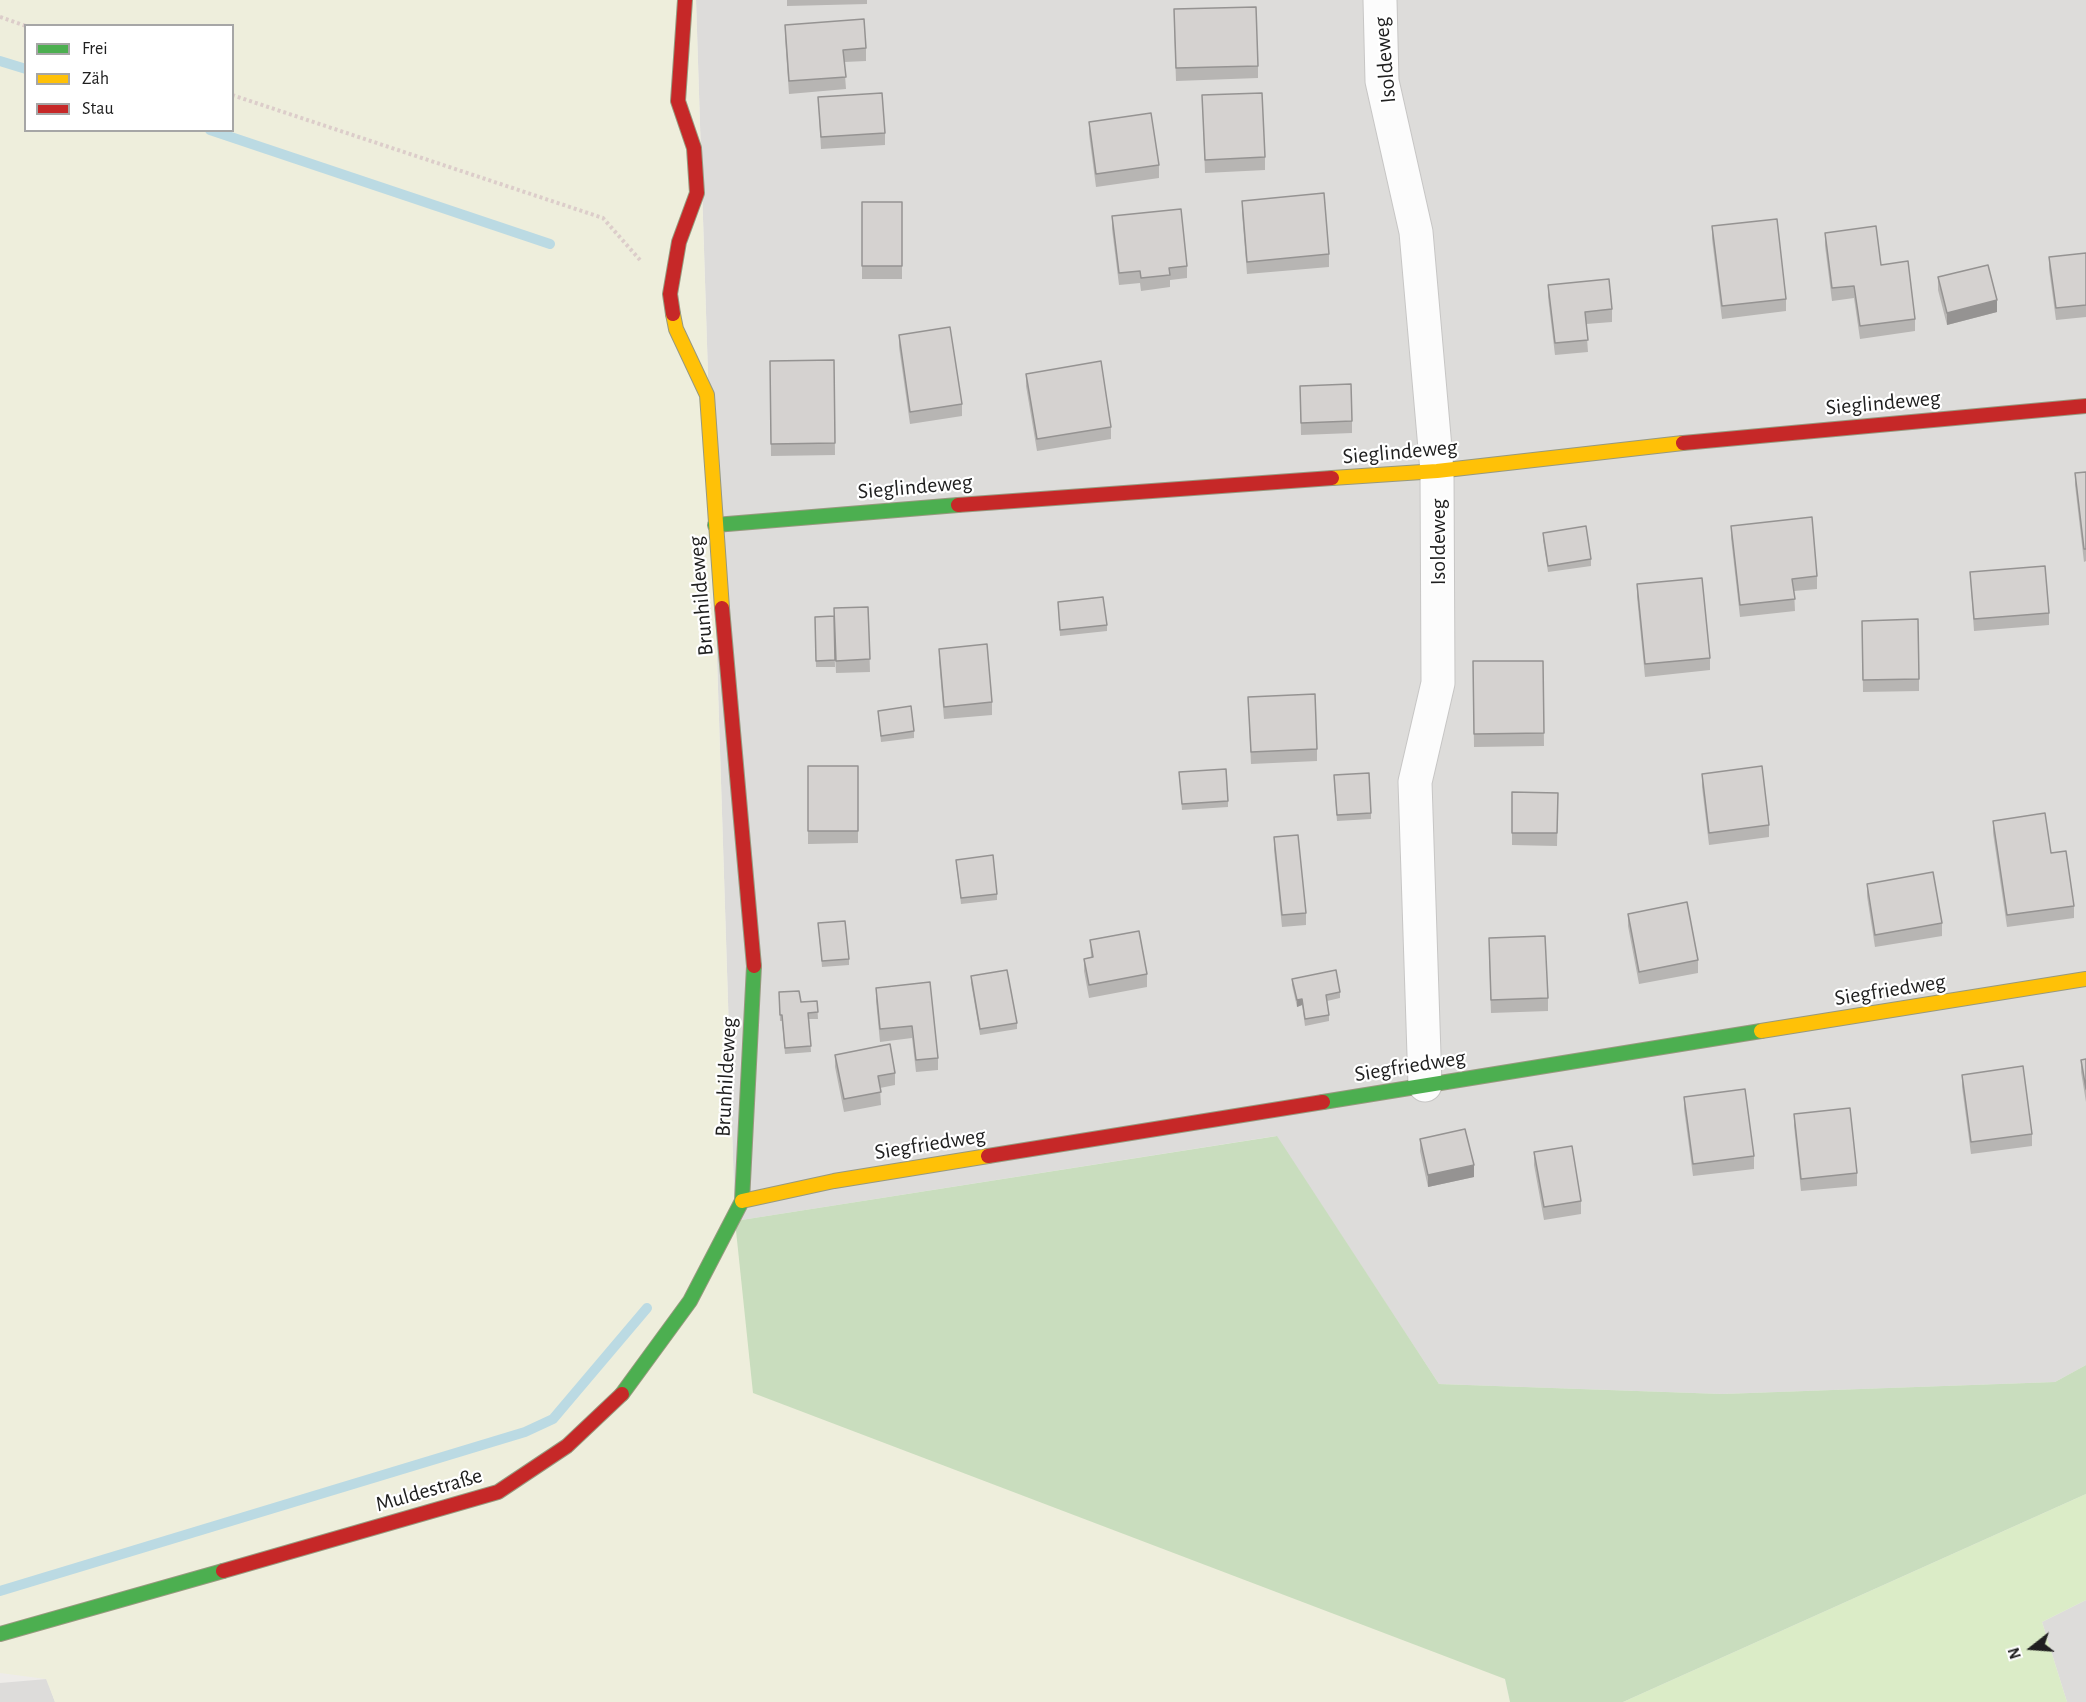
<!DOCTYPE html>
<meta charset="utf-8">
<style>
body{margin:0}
#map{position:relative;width:2086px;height:1702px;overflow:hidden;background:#eeece9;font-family:"Alegreya Sans",sans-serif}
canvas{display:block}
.legend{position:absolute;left:24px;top:24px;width:210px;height:108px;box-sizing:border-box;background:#fff;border:2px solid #a6a6a6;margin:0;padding:8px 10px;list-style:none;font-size:18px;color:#202020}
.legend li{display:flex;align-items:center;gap:12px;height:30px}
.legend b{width:30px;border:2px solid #a6a6a6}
.north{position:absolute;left:2002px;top:1618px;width:60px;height:60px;-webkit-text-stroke:4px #fff;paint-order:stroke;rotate:253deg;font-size:16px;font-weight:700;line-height:24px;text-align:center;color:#202020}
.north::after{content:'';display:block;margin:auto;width:21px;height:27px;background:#202020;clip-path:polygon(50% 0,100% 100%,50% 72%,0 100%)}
</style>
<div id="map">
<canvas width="2086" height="1702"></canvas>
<ul class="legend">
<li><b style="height:8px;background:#4caf50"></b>Frei</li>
<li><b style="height:8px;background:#ffc107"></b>Zäh</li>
<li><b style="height:8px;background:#c62828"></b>Stau</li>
</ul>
<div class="north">N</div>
</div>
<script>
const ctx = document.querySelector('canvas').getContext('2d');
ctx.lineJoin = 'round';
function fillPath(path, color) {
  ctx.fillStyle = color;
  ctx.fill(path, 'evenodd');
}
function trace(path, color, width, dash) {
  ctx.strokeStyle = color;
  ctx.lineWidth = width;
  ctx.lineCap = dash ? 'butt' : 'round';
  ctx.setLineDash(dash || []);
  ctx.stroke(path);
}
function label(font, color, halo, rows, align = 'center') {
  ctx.font = font + ' "Alegreya Sans",sans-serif';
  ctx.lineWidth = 4.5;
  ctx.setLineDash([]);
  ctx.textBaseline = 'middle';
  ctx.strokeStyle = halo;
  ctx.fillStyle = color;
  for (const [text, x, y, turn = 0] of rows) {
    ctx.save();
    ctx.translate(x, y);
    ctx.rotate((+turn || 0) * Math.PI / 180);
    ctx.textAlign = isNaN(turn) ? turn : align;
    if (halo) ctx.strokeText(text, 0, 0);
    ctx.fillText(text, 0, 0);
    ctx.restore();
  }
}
const residential = new Path2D(`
 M696 0H2086V1365L2055 1382 1722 1394 1439 1384 1276 1136 735 1221Z
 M2086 1600V1702H2067L2042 1622Z
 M47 1679 55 1702H0V1683Z`);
const farmland = new Path2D(`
 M0 0H696L735 1221 1505 1679 1510 1702H55L46 1679 0 1673ZM26 26H232V130H26Z`);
const grass = new Path2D(`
 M2086 1494V1600L2042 1622 2067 1702H1623Z`);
const forest = new Path2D(`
 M1277 1136 1439 1384 1722 1394 2055 1382 2086 1365V1494L1623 1702H1510L1505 1679 753 1393 735 1221Z`);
const stream = new Path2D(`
 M0 61 26 69
 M210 130 550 244
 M0 1591 525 1432 553 1419 647 1308`);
const path = new Path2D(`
 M0 17 26 26
 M232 95 603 218 640 260`);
const street = new Path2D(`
 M1380 0 1382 81 1416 232 1437 471 1438 683 1415 782 1425 1085`);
const fast = new Path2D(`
 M715 525 958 505
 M1323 1102 1761 1031
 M622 1394 690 1301 742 1201 754 966
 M0 1634 223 1571`);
const slow = new Path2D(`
 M673 314 676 329 707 395 722 608
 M1332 478 1437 471 1683 443
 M1761 1031 2086 979
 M742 1201 834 1181 988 1156`);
const jam = new Path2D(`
 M673 314 670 294 679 242 697 193 694 148 678 101 685 0
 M1683 443 2086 406
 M958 505 1332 478
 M722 608 754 966
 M988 1156 1323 1102
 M223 1571 498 1492 567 1446 622 1394`);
const wall = new Path2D(`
 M787 0H867V4L787 6Z
 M1174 22 1258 66V78L1176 81Z
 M785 25 866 48V61L844 62 846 89 789 94 785 37Z
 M1202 95 1265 157V170L1205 173Z
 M818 97 885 133V145L821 149Z
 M1089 122 1159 165V178L1096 187 1089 134Z
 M1242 201 1329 254V267L1247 274 1242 213Z
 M862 202H902V279H862Z
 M1112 216 1187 266V278L1170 280V287L1141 291 1140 283 1119 285 1112 229Z
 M1712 226 1786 299V311L1722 319 1712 239Z
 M1825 233 1881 265 1915 319V331L1860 339 1854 298 1832 301 1825 246Z
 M2086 253V317L2056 320 2049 269V257Z
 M1938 277 1997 312 1947 325 1938 290Z
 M1548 285 1612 309V322L1586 324 1588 352 1555 355 1548 297Z
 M899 335 962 404V416L910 424 899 347Z
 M834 360 835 455 771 456 770 361Z
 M1026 374 1111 427V439L1037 451 1026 386Z
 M1300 386 1352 421V433L1301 435Z
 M2086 472V561L2084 562 2075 485V473Z
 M1731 526 1817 576V589L1794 591 1795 611 1740 617 1731 538Z
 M1543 533 1591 559V566L1548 572 1543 540Z
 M1970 572 2049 613V625L1974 631Z
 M1637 584 1710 658V670L1645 677 1637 597Z
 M1058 602 1107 625V631L1060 636Z
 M868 607 870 672 836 673 834 629 835 667H816L815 617 834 616V618V608Z
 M1862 621 1919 679V691L1863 692Z
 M939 649 992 702V715L944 719 939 661Z
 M1473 661H1543L1544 746 1474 747Z
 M1248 697 1317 749V761L1251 764Z
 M878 711 914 731V738L881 742Z
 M808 766H858V843L808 844Z
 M1179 772 1228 801V807L1182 810Z
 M1702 774 1769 825V837L1709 845 1702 787Z
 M1334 781 1371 813V819L1337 821Z
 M1512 792 1558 793 1557 846 1512 845Z
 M1993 821 2051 853 2074 906V918L2007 927 1993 833Z
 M1274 837 1306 913V925L1282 927 1274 850Z
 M956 860 997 894V900L961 904Z
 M1867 884 1942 923V936L1875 947 1867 896Z
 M1628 914 1698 960V973L1639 984 1628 926Z
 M818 923 849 959V965L822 967Z
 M1090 940 1147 974V987L1089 998 1084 971V959L1091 957Z
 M1489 951 1548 998V1011L1491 1013Z
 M971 976 1017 1023V1029L980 1035 971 983Z
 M1292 979 1340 992V998L1327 1001 1329 1015V1021L1305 1026 1302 1005 1297 1007 1292 985Z
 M930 982 938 1058V1070L916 1072 912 1038 880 1042 876 1001V988Z
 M779 992 801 1002 817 1001 818 1019H809L811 1052 785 1054 782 1021H780Z
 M835 1055 895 1073V1085L880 1088 881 1105 844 1112 835 1067Z
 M2086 1059V1102L2081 1072V1060Z
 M1962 1075 2032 1134V1146L1971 1154 1962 1087Z
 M1684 1097 1754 1156V1169L1693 1176 1684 1109Z
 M1794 1114 1857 1173V1186L1801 1191 1794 1126Z
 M1420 1139 1474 1177 1428 1187 1420 1151Z
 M1534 1152 1581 1201V1214L1544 1220 1534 1165Z`);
const shadedWall = new Path2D(`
 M1997 300V312L1947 325V313Z
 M1302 999V1005L1297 1007V1000Z
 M1474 1165V1177L1428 1187V1175Z`);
const building = new Path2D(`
 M1256 7 1258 66 1176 68 1174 9Z
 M864 19 866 48 843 50 846 77 789 81 785 25Z
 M882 93 885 133 821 137 818 97Z
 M1262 93 1265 157 1205 160 1202 95Z
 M1151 113 1159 165 1096 174 1089 122Z
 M1324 193 1329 254 1247 262 1242 201Z
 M862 202H902V266H862Z
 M1181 209 1187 266 1169 268 1170 275 1141 278 1140 271 1119 273 1112 216Z
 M1777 219 1786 299 1722 306 1712 226Z
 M1876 226 1881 265 1908 261 1915 319 1860 326 1854 286 1832 288 1825 233Z
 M2086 253V305L2056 308 2049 257Z
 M1988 265 1997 300 1947 313 1938 277Z
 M1609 279 1612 309 1585 312 1588 340 1555 343 1548 285Z
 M950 327 962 404 910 412 899 335Z
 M834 360 835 443 771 444 770 361Z
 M1101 361 1111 427 1037 439 1026 374Z
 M1351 384 1352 421 1301 423 1300 386Z
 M2086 472V549H2084L2075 473Z
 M1812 517 1817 576 1792 579 1795 599 1740 605 1731 526Z
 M1586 526 1591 559 1548 566 1543 533Z
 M2045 566 2049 613 1974 619 1970 572Z
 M1702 578 1710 658 1645 664 1637 584Z
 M1103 597 1107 625 1060 630 1058 602Z
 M868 607 870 659 836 661 834 608Z
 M834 616 835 660 816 661 815 617Z
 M1918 619 1919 679 1863 680 1862 621Z
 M987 644 992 702 944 707 939 649Z
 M1473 661H1543L1544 733 1474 734Z
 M1315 694 1317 749 1251 752 1248 697Z
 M911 706 914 731 881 736 878 711Z
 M808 766H858V831H808Z
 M1762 766 1769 825 1709 833 1702 774Z
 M1226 769 1228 801 1182 804 1179 772Z
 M1369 773 1371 813 1337 815 1334 775Z
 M1512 792 1558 793 1557 833H1512Z
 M2045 813 2051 853 2066 851 2074 906 2007 915 1993 821Z
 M1298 835 1306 913 1282 915 1274 837Z
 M993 855 997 894 961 898 956 860Z
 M1933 872 1942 923 1875 935 1867 884Z
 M1687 902 1698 960 1639 972 1628 914Z
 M845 921 849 959 822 961 818 923Z
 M1139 931 1147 974 1089 985 1084 959 1093 957 1090 940Z
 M1545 936 1548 998 1491 1000 1489 938Z
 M1007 970 1017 1023 980 1029 971 976Z
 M1336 970 1340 992 1326 995 1329 1015 1305 1019 1302 999 1297 1000 1292 979Z
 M930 982 938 1058 916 1060 912 1026 880 1029 876 988Z
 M799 991 801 1002 817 1001 818 1012 808 1013 811 1046 785 1048 782 1015H780L779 992Z
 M890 1044 895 1073 878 1076 881 1092 844 1099 835 1055Z
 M2086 1059V1089L2081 1060Z
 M2023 1066 2032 1134 1971 1142 1962 1075Z
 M1745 1089 1754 1156 1693 1164 1684 1097Z
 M1850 1108 1857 1173 1801 1179 1794 1114Z
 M1465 1129 1474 1165 1428 1175 1420 1139Z
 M1572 1146 1581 1201 1544 1207 1534 1152Z`);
const streetNames = [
 ["Isoldeweg",1385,60,-95],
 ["Sieglindeweg",1883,403,-5],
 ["Sieglindeweg",1400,452,-5],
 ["Sieglindeweg",915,487,-5],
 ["Isoldeweg",1438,542,-90],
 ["Brunhildeweg",701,596,-95],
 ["Siegfriedweg",1890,990,-9],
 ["Siegfriedweg",1410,1066,-9],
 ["Brunhildeweg",726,1077,-87],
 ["Siegfriedweg",930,1144,-9],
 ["Muldestraße",429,1490,-16]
];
fillPath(residential, '#dddcda');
fillPath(farmland, '#eeeedc');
fillPath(grass, '#dbecc7');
fillPath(forest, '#c9ddbe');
trace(stream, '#bbdae3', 10);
trace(street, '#c7c6c5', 35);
trace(fast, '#97997f', 16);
trace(slow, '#97997f', 16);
trace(jam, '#97997f', 16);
trace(path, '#dccdca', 4, [3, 3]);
trace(street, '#fcfcfc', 33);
trace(fast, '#4caf50', 14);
trace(slow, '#ffc107', 14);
trace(jam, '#c62828', 14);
fillPath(wall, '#b7b5b3');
fillPath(shadedWall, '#959392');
fillPath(building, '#d5d2d0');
trace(building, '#959392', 1.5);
label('22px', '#202020', '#fff', streetNames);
</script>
